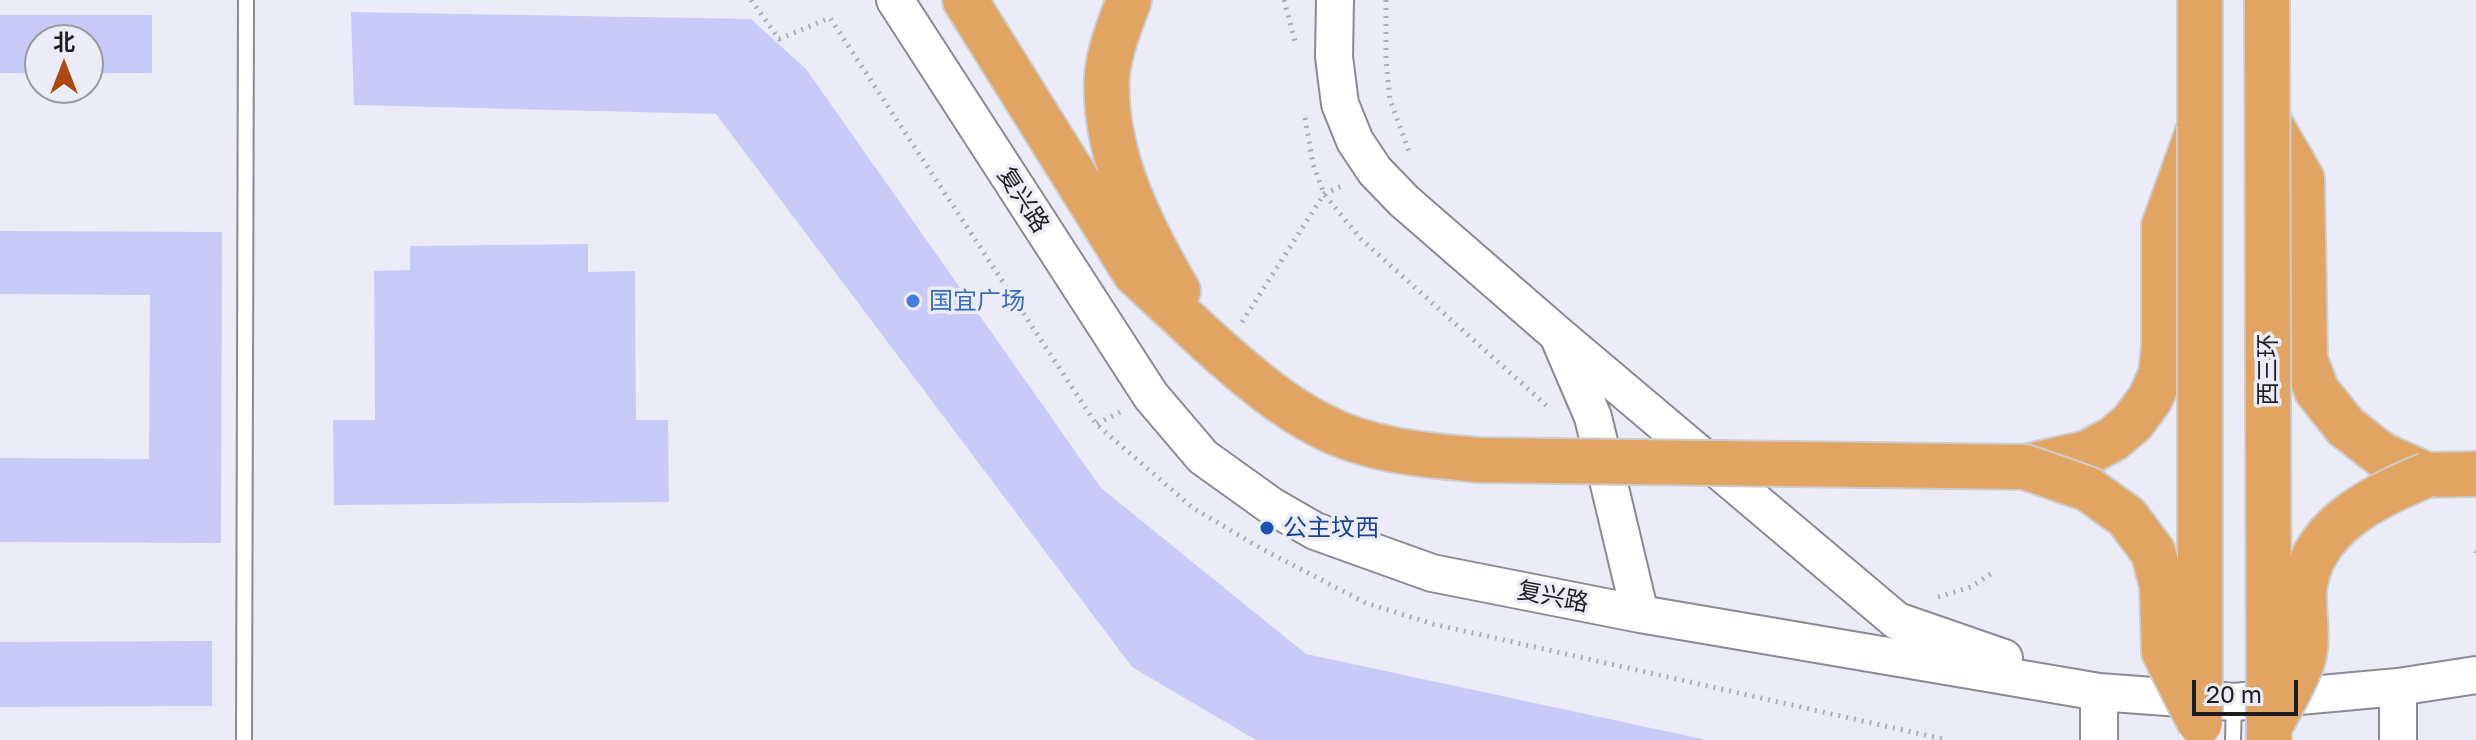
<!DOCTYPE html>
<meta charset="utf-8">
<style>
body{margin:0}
#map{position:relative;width:2476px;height:740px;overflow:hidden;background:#ececf8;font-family:"Golos Text","Noto Sans SC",sans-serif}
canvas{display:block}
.north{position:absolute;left:24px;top:24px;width:80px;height:80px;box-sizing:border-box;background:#ececf8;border:2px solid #9999a2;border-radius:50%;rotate:0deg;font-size:22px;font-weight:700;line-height:32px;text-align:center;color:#1d1d22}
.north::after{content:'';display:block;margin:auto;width:28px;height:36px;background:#ac4912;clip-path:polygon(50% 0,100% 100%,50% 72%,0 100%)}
.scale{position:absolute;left:2192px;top:680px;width:106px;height:36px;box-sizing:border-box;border:4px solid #1d1d22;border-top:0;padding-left:10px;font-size:24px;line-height:28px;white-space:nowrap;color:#1d1d22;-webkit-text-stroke:6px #ececf8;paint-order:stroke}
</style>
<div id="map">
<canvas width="2476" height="740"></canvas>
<div class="north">北</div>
<div class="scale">20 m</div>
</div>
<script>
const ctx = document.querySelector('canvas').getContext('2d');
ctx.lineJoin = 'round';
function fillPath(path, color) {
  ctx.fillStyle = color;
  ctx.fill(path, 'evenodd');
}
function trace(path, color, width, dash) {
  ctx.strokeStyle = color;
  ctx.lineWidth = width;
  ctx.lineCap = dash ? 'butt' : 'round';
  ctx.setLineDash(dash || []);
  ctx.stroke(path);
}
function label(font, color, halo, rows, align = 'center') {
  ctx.font = font + ' "Golos Text","Noto Sans SC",sans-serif';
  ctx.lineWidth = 7;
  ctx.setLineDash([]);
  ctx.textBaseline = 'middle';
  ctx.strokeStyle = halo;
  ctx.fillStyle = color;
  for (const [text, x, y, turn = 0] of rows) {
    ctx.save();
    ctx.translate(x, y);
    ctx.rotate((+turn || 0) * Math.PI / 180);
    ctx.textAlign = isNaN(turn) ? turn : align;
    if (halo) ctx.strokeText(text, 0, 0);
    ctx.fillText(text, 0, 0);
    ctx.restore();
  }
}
const building = new Path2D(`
 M351 12 751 19 806 69 1101 488 1306 654 1707 740H1256L1132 667 716 114 354 105Z
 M0 15H152V73H88V40H40V73H0Z
 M0 231 222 232 221 543 0 542V458L149 459 150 295 0 294Z
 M588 244V272L635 271 636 420H668L669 502 334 505 333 420H375L374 271 410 270V246Z
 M212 641V706L0 707V642Z`);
const path = new Path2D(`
 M751 0 779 39 830 18 1096 424 1193 508 1262 549 1366 603 1433 624 1947 740
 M1284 0 1296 45
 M1386 0V60L1390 100 1410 154
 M1305 118 1313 164 1324 194 1361 239 1547 406
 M1242 322 1324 194 1344 185
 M1097 424 1120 412
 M2475 551 2476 552
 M1938 597 1971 587 1992 573`);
const service = new Path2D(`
 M244 740 246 0
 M2233 740 2234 702`);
const tertiary = new Path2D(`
 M895 0 1151 396 1203 457 1270 505 1315 531 1432 573 1640 614 2099 692 2234 702 2398 687 2476 675
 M1335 0 1334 57 1340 104 1355 141 1375 171 1404 201 1557 334 1897 621 2004 658
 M1560 340 1593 417 1640 614
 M2398 687V740
 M2099 740V692`);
const trunk = new Path2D(`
 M965 0 1135 273 1208 341
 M1129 0C1120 24 1109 51 1107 77 1103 152 1141 228 1178 291
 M2268 120 2302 179 2305 360 2317 391 2346 427 2382 455 2427 475 2476 474
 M2025 467 2087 453 2113 439 2132 423 2150 399 2161 374 2164 347V226L2200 126V0`);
const trunkBridge = new Path2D(`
 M2267 0 2269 740
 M2200 126V716
 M1208 341C1243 372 1280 405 1322 426 1370 451 1425 455 1478 460L2025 467 2088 489 2127 517 2153 552 2162 585 2164 652 2200 723
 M2273 721C2283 701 2296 680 2303 659 2309 639 2303 613 2304 592 2309 528 2374 496 2427 475`);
const markers = [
 [913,301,8,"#3f7fe0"],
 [1267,528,8,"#1a4fb4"]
];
const streetNames = [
 ["复兴路",1023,200,57],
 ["西三环",2268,370,-90],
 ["复兴路",1553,597,11]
];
const shopNames = [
 ["国宜广场",929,301]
];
const transitNames = [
 ["公主坟西",1283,528]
];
fillPath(building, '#c8cbf7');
trace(service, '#8a8a95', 18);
trace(tertiary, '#8a8a95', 40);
trace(trunk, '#cdcdce', 48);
trace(path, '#adadb7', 5, [2, 6]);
trace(service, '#fff', 14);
trace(tertiary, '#fff', 36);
trace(trunk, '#e2a463', 44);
trace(trunkBridge, '#cdcdce', 48, []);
trace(trunkBridge, '#e2a463', 44);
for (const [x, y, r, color] of markers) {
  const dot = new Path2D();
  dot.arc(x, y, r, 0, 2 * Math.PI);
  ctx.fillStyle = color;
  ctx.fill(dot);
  trace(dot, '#ececf8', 3);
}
label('24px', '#1d1d22', '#ececf8', streetNames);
label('24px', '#366cbe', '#ececf8', shopNames, 'left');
label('24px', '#164399', '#ececf8', transitNames, 'left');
</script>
